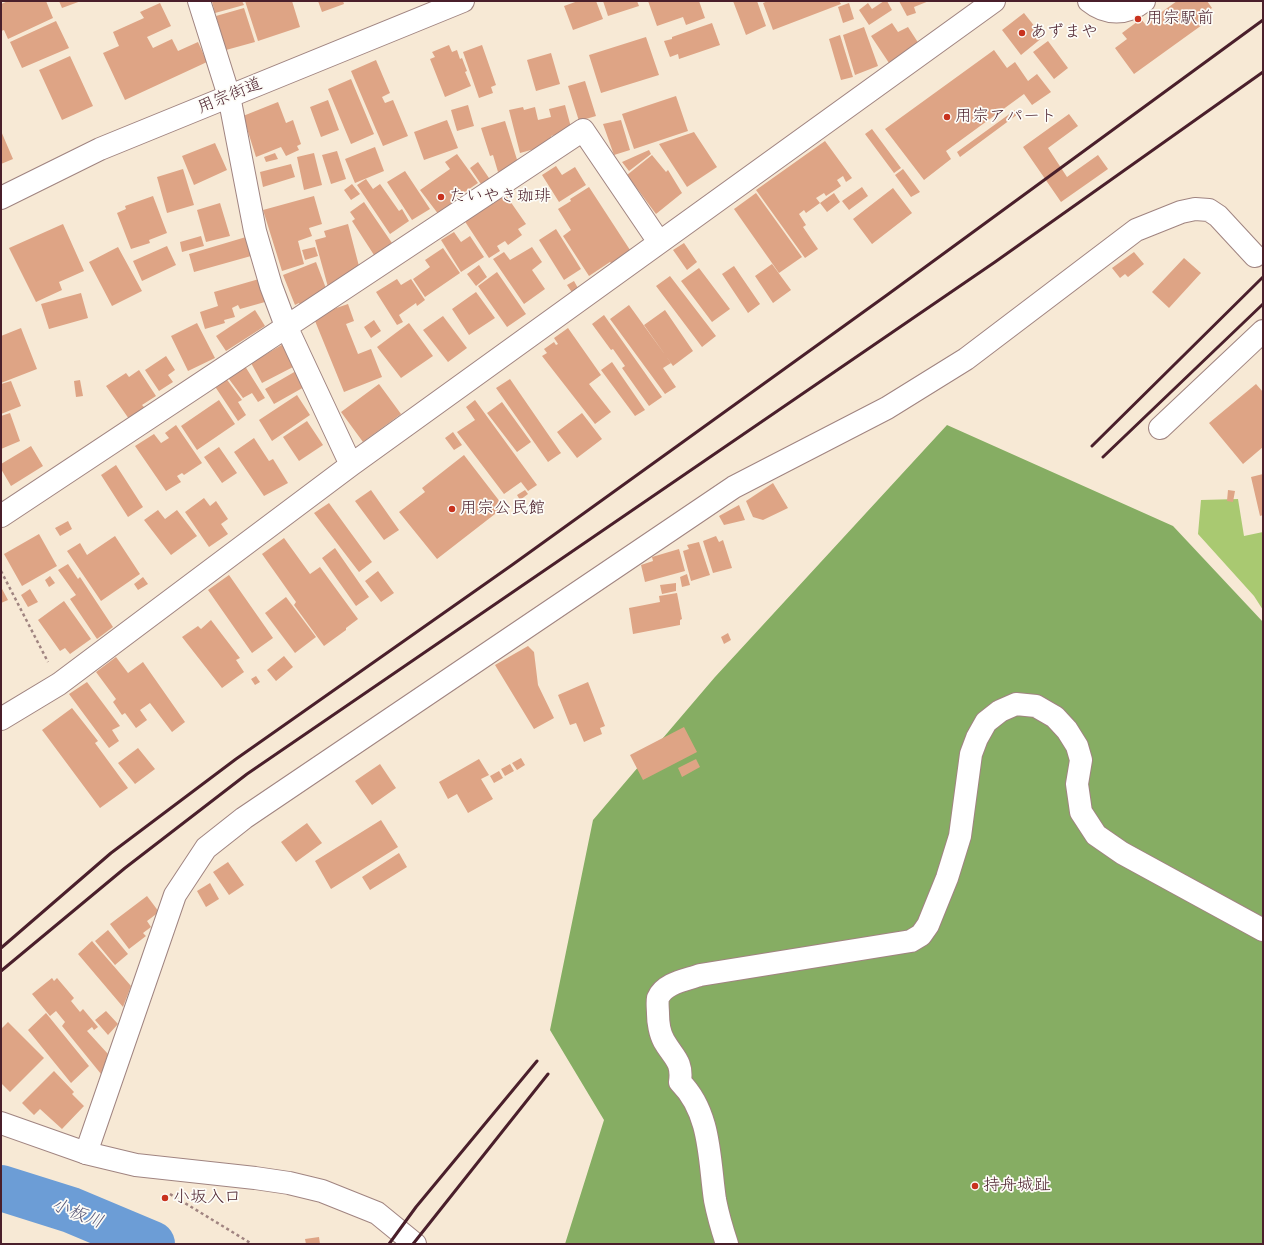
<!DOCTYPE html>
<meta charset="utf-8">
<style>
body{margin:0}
#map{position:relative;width:1264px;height:1245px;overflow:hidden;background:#f7e9d5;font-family:Itim,sans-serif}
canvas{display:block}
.frame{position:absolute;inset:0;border:2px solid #4a1f2b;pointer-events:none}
</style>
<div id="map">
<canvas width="1264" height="1245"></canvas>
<div class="frame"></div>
</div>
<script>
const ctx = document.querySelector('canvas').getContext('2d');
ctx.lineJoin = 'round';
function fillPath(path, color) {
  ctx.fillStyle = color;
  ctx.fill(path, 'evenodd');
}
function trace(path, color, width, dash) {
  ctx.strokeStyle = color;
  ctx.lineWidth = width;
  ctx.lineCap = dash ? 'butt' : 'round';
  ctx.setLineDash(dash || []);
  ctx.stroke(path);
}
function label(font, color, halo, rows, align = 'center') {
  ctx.font = font + ' Itim,"Klee One",sans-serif';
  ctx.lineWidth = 3.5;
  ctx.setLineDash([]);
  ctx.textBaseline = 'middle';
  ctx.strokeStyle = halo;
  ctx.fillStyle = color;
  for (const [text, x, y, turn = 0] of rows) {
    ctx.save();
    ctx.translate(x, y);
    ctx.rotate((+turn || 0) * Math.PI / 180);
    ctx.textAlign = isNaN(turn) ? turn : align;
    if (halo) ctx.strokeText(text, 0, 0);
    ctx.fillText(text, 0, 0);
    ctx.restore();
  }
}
const green = new Path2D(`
 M1238 499 1244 536 1263 532V610L1254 596 1198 534 1201 500Z`);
const forest = new Path2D(`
 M947 425 1173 526 1263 622V1244H565L604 1120 550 1030 593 820 715 677Z`);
const river = new Path2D(`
 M1 1188 71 1210 152 1244`);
const building = new Path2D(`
 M8 1H46L53 18 8 39 4 30 1 31V4Z
 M59 1H81L62 8Z
 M212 1H242L244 5 215 13Z
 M245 1H292L300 27 258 41Z
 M318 1H343L344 4 322 12Z
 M578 1H596L603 19 573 30 564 6Z
 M603 1H637L639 6 608 16Z
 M648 1H699L705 18 686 25 683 17 657 26Z
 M733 1H757L766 26 746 35Z
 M768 1H839L841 4 773 30 763 3Z
 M884 1H887L892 10 869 25 859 10 868 3 872 9Z
 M899 1H929L914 7 916 13 907 16Z
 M1177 1H1207L1212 8 1198 18 1202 25 1134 74 1115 48 1127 39 1122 33 1141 19 1145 24Z
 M160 3 171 26 147 37 153 48 172 39 178 51 198 42 207 62 125 100 103 53 119 46 113 32 144 18 140 12Z
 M849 3 854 19 843 23 838 7Z
 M244 8 255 42 226 50 216 16Z
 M1024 13 1043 37 1021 55 1002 30Z
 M56 21 69 48 22 68 10 42Z
 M712 23 720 45 679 59 678 54 670 57 664 41 672 39V37Z
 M892 23 898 32 908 27 919 44 889 63 871 36Z
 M864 27 878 66 855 75 843 35Z
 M840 35 853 77 841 80 829 39Z
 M646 37 659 75 601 93 589 55Z
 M1048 41 1068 68 1054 79 1033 52Z
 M449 45 452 52 457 50 460 59 462 58 467 71 465 72 471 86 445 97 430 59 435 57 432 52Z
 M482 45 496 85 491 87 493 93 479 98 463 52Z
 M994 50 1007 68 1015 62 1028 81 1037 74 1051 92 1032 105 1024 94 946 151 951 159 924 180 885 129Z
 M551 53 560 84 536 91 527 60Z
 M70 56 93 106 62 120 39 70Z
 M376 60 390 93 382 97 385 103 393 100 408 136 383 146 351 71Z
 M351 79 374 134 351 144 328 89Z
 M585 81 596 116 579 121 568 86Z
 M676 96 688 131 634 149 622 114Z
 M328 100 339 130 321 137 310 107Z
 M278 102 286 123 293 120 301 144 297 146 299 150 286 156 281 147 256 157 243 116Z
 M468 105 474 126 457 131 451 110Z
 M565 105 572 131 551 136 553 144 520 153 509 110 523 107 524 110 535 107 538 120 551 117 549 109Z
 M1015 110 1018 114 960 157 957 152Z
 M1069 114 1078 126 1048 148 1067 177 1098 155 1108 169 1061 202 1023 147Z
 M447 120 458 148 424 160 414 132Z
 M621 120 630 150 614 155 603 124Z
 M505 121 519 166 498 172 493 155 490 156 481 128Z
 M872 129 901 168 894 173 865 134Z
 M1 131 13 159 1 164Z
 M694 132 717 167 687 187 659 144Z
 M825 141 852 178 846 182 843 176 837 180 841 186 826 196 824 193 816 198 820 203 806 213 804 210 799 214 806 225 803 227 818 249 805 258 756 190Z
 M215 143 227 170 194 185 182 156Z
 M375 147 384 171 355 183 345 159Z
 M649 150 651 154 629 171 622 162Z
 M337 151 346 179 331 184 322 155Z
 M275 153 278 159 266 162 264 157Z
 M314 153 322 185 304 190 297 157Z
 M457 154 478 183 453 200 455 203 439 215 420 190 450 169 445 162Z
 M652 155 666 172 668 170 682 193 656 214 627 175Z
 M478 162 491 181 483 187 470 168Z
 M291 164 295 177 263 187 260 172Z
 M556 166 562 175 575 167 586 185 559 202 542 175Z
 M183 169 194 205 167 213 157 177Z
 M903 169 920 192 911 197 895 175Z
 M405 171 430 209 412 220 387 182Z
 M366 179 373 189 380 184 399 211 402 209 409 221 390 234 357 185Z
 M352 184 360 194 351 200 344 190Z
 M589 187 630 250 612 264 610 262 589 276 563 236 571 230 558 209 571 201 570 199Z
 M862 187 868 196 849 210 842 201Z
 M893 188 912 213 872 244 853 219Z
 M503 191 526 224 518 229 522 235 508 245 505 241 497 246 500 251 489 258 464 220Z
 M756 193 802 257 779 273 734 209Z
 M834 193 840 202 827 212 820 203Z
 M153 196 167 233 149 240 150 243 131 249 117 213 126 209 125 206Z
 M314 196 322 224 309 228 312 236 298 241 304 264 282 271 263 210Z
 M364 202 392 243 374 255 352 221 355 219 350 212Z
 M220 203 230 236 206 242 197 210Z
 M63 224 84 271 59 282 62 290 36 302 9 248Z
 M348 224 360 270 328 287 315 240 326 237 324 231Z
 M556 229 581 269 564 280 539 240Z
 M454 232 461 242 470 236 484 257 461 272 441 240Z
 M201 236 204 246 182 252 180 242Z
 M246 237 251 256 194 272 189 254Z
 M684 243 697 262 687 270 673 250Z
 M167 246 176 265 142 281 133 261Z
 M118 247 142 291 112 306 89 262Z
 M315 247 318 256 305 260 302 250Z
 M532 247 542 262 532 270 545 289 524 304 493 259 504 252 510 260Z
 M443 248 460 273 425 297 413 279 430 267 425 260Z
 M1134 252 1144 264 1128 277 1125 274 1120 278 1112 268Z
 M1184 258 1201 273 1169 308 1152 292Z
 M316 262 327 291 302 308 299 303 295 305 283 275Z
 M772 264 791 290 773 303 755 276Z
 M479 265 487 277 476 286 467 274Z
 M734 266 760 304 748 313 722 274Z
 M699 268 730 309 712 322 681 281Z
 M497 272 526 314 507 327 478 286Z
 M670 276 716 336 702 347 656 286Z
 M259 279 265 302 240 309 238 305 232 308 235 317 224 320 225 323 205 329 200 312 218 306 214 292Z
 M397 279 401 285 411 279 425 300 417 306 416 303 399 315 403 322 397 325 376 292Z
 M574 281 579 290 573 294 567 285Z
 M476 292 495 318 469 335 452 309Z
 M81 293 88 318 49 329 41 304Z
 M348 304 354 321 346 324 358 354 371 349 382 377 344 392 313 316Z
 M629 305 671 363 663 368 676 387 665 394 610 319Z
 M255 310 265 326 226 351 216 336Z
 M665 310 693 351 673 366 644 325Z
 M604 315 662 397 649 406 622 368 625 366 613 349 611 350 592 324Z
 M443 316 467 348 448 362 423 330Z
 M374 320 381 331 371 338 364 327Z
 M197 323 215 358 188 371 171 336Z
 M409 323 433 356 401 378 377 347Z
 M21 328 37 369 1 383V336Z
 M568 328 601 375 589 384 611 412 595 424 542 356 547 353 544 349 554 342 556 345 558 344 554 338Z
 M285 343 295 366 262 383 251 363Z
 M166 356 175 370 168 375 173 382 159 391 145 370Z
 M612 362 645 410 635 416 601 370Z
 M243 363 265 398 258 402 252 393 243 398 226 375Z
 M139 370 156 396 142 405 145 408 129 419 106 386 126 373 129 377Z
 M296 371 306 386 274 404 265 389Z
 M225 377 242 400 238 402 246 415 238 421 214 385Z
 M510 379 561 453 548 462 496 388Z
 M80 380 83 396 76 397 74 381Z
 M11 381 21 406 1 414V384Z
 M379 384 401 414 363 442 341 412Z
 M1256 384 1263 392V447L1243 464 1209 423Z
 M297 395 310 415 272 441 259 420Z
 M219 400 235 424 197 450 181 426Z
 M475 400 537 485 528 491 521 482 504 494 457 432 475 420 466 407Z
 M502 402 531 442 517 452 487 413Z
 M10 413 20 441 1 449V416Z
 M582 413 602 439 577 458 557 432Z
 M307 421 323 445 299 461 283 437Z
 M176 425 202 463 184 475 182 473 177 476 181 482 166 491 135 446 154 434 161 443 169 438 165 433Z
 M453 432 462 445 454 450 445 438Z
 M254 438 269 461 273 459 288 483 264 496 234 452Z
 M31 446 43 466 11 486 1 469V464Z
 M219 447 237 473 222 483 204 457Z
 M464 455 504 507 437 559 399 512 425 492 422 488Z
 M116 465 143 507 128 517 101 475Z
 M1263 474V515L1260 516 1251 477Z
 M773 483 788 508 763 520 753 517 746 501Z
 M371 490 399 530 384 540 355 501Z
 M525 490 528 494 520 500 517 495Z
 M1228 490 1235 491 1233 502 1227 501Z
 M204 498 210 506 216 501 228 519 221 524 228 534 209 547 185 512Z
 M329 503 372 562 359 572 314 513Z
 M739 505 745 520 724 525 719 516Z
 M158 510 165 519 177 510 197 536 171 555 144 520Z
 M68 521 72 529 60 536 55 528Z
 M39 534 57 566 22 586 4 554Z
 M115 536 140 574 101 601 67 551 80 543 87 555Z
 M716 536 719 542 723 540 732 568 713 573 703 541Z
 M284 538 310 574 320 567 358 619 346 628V630L324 646 294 605 296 602 262 554Z
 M699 542 710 575 691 581 683 551 689 549 687 545Z
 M335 548 369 597 356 606 322 558Z
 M679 549 685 571 645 582 641 565 653 561 652 557Z
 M68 564 78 579 80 577 113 627 97 639 70 599 76 595 58 570Z
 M378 571 394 593 381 602 365 581Z
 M687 574 690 585 682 587 680 577Z
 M229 575 273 638 252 653 208 590Z
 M50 576 55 583 49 587 45 580Z
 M143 577 148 584 138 590 134 584Z
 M676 583V591L662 594 660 585Z
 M1 587 8 600 1 603Z
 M30 589 38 602 28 607 21 595Z
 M677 593 682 619 680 620V625L633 634 629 608 660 602 659 596Z
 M286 597 316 637 295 653 265 613Z
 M64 601 91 639 70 654 65 648 60 651 38 620Z
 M211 620 240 658 236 660 244 672 222 688 182 637 198 626 201 629Z
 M728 633 731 640 724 644 721 637Z
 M528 646 534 652 538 685 554 718 534 729 495 665Z
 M284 656 293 667 276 681 267 670Z
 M116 657 128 673 143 662 185 722 172 732 150 703 140 710 147 720 136 728 125 713 122 715 113 702 116 699 96 672Z
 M256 676 260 682 255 685 251 679Z
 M87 682 120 726 112 730 119 741 109 748 69 694Z
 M588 682 605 726 600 728 602 734 584 742 576 723 570 725 558 695Z
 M72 708 98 741 95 743 128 788 100 808 42 730Z
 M684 727 697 752 643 780 630 755Z
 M138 748 155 769 135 784 118 763Z
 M521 758 525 765 517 770 512 763Z
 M479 759 489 775 481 779 493 799 468 813 457 794 448 799 439 782Z
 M696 759 700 767 682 777 678 768Z
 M380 764 396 788 372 805 355 781Z
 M510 764 514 771 505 776 501 769Z
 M499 771 503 778 494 783 490 776Z
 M381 820 398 847 331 889 315 861Z
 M307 823 322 843 296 862 281 842Z
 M399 853 407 867 370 890 362 877Z
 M228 862 244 885 229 895 213 872Z
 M210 883 219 899 206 907 197 891Z
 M147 896 159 912 147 921 151 927 143 933 146 936 129 949 110 924Z
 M108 930 128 954 115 965 95 941Z
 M92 941 131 986 123 1007 78 954Z
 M52 978 54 981 57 978 74 998 71 1001 80 1012 83 1009 98 1027 94 1030 92 1027 87 1031 108 1054 101 1074 62 1026 65 1022 56 1011 50 1016 32 994Z
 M106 1011 118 1024 108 1035 95 1020Z
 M46 1013 89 1066 71 1083 28 1030Z
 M8 1022 44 1058 10 1092 1 1083V1029Z
 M54 1071 74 1092 72 1094 84 1106 62 1129 40 1109 34 1115 22 1103Z
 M319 1237 320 1244H306L305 1239Z`);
const path = new Path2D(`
 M1 571 48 662
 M170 1194 252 1244`);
const minor = new Path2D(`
 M199 1 229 96 255 231 271 286 286 326 351 465
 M1089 1C1106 15 1127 15 1144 1
 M1160 428 1263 331
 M1 516 583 130 659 242
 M1 719 59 684 351 465 994 1
 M86 1153 175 895 206 848 244 818 734 487 887 408 966 359 1136 230 1181 212 1195 209 1209 210 1218 216 1255 256
 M727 1244C722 1229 718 1215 715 1200 709 1159 711 1113 680 1082 683 1061 673 1057 664 1041 660 1034 658 1022 658 1014 658 1009 657 1003 658 998 664 983 686 980 700 975L911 941 921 935 928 925 947 878 960 836 971 754 977 738 986 722 1000 711 1016 704 1036 706 1055 717 1067 730 1077 746 1081 760 1077 784 1081 812 1096 835 1122 853 1263 930`);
const tertiary = new Path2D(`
 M1 1123 86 1153 136 1165 255 1178 289 1183 322 1191 377 1213 415 1244`);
const secondary = new Path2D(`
 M1 198 100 149 463 1`);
const rail = new Path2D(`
 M1092 446 1263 277
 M1103 457 1263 304
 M1 948 111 853 236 759 512 565 887 295 1263 20
 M1 971 125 868 247 774 995 262 1263 72
 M389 1244 416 1207 537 1061
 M413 1244 548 1074`);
const markers = [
 [1138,19,4,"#c8321e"],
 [1022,33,4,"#c8321e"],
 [947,117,4,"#c8321e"],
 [441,197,4,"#c8321e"],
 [452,509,4,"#c8321e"],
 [975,1186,4,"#c8321e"],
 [165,1198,4,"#c8321e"]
];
const poiNames = [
 ["用宗駅前",1146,19],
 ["あずまや",1030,33],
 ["用宗アパート",955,117],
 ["たいやき珈琲",449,197],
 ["用宗公民館",460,509],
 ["持舟城趾",983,1186],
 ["小坂入口",173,1198]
];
const streetNames = [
 ["用宗街道",230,96,-22]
];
const waterNames = [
 ["小板川",77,1214,21]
];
fillPath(green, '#a9c971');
fillPath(forest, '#86ad63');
trace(river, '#6c9dd6', 46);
fillPath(building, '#dea485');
trace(minor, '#a08480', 24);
trace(tertiary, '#a08480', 24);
trace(secondary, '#a08480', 24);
trace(path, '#a08480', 2.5, [3, 3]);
trace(minor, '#fff', 22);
trace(tertiary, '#fff', 22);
trace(secondary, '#fff', 22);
trace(rail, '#4a1f2b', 3);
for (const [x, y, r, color] of markers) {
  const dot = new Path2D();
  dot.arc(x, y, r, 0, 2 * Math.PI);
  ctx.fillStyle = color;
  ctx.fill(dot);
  trace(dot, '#fdfcf7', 1.5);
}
label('17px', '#4a1f2b', '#fdfcf7', poiNames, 'left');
label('17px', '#4a1f2b', '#fdfcf7', streetNames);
label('italic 18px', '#595878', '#fdfcf7', waterNames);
</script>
